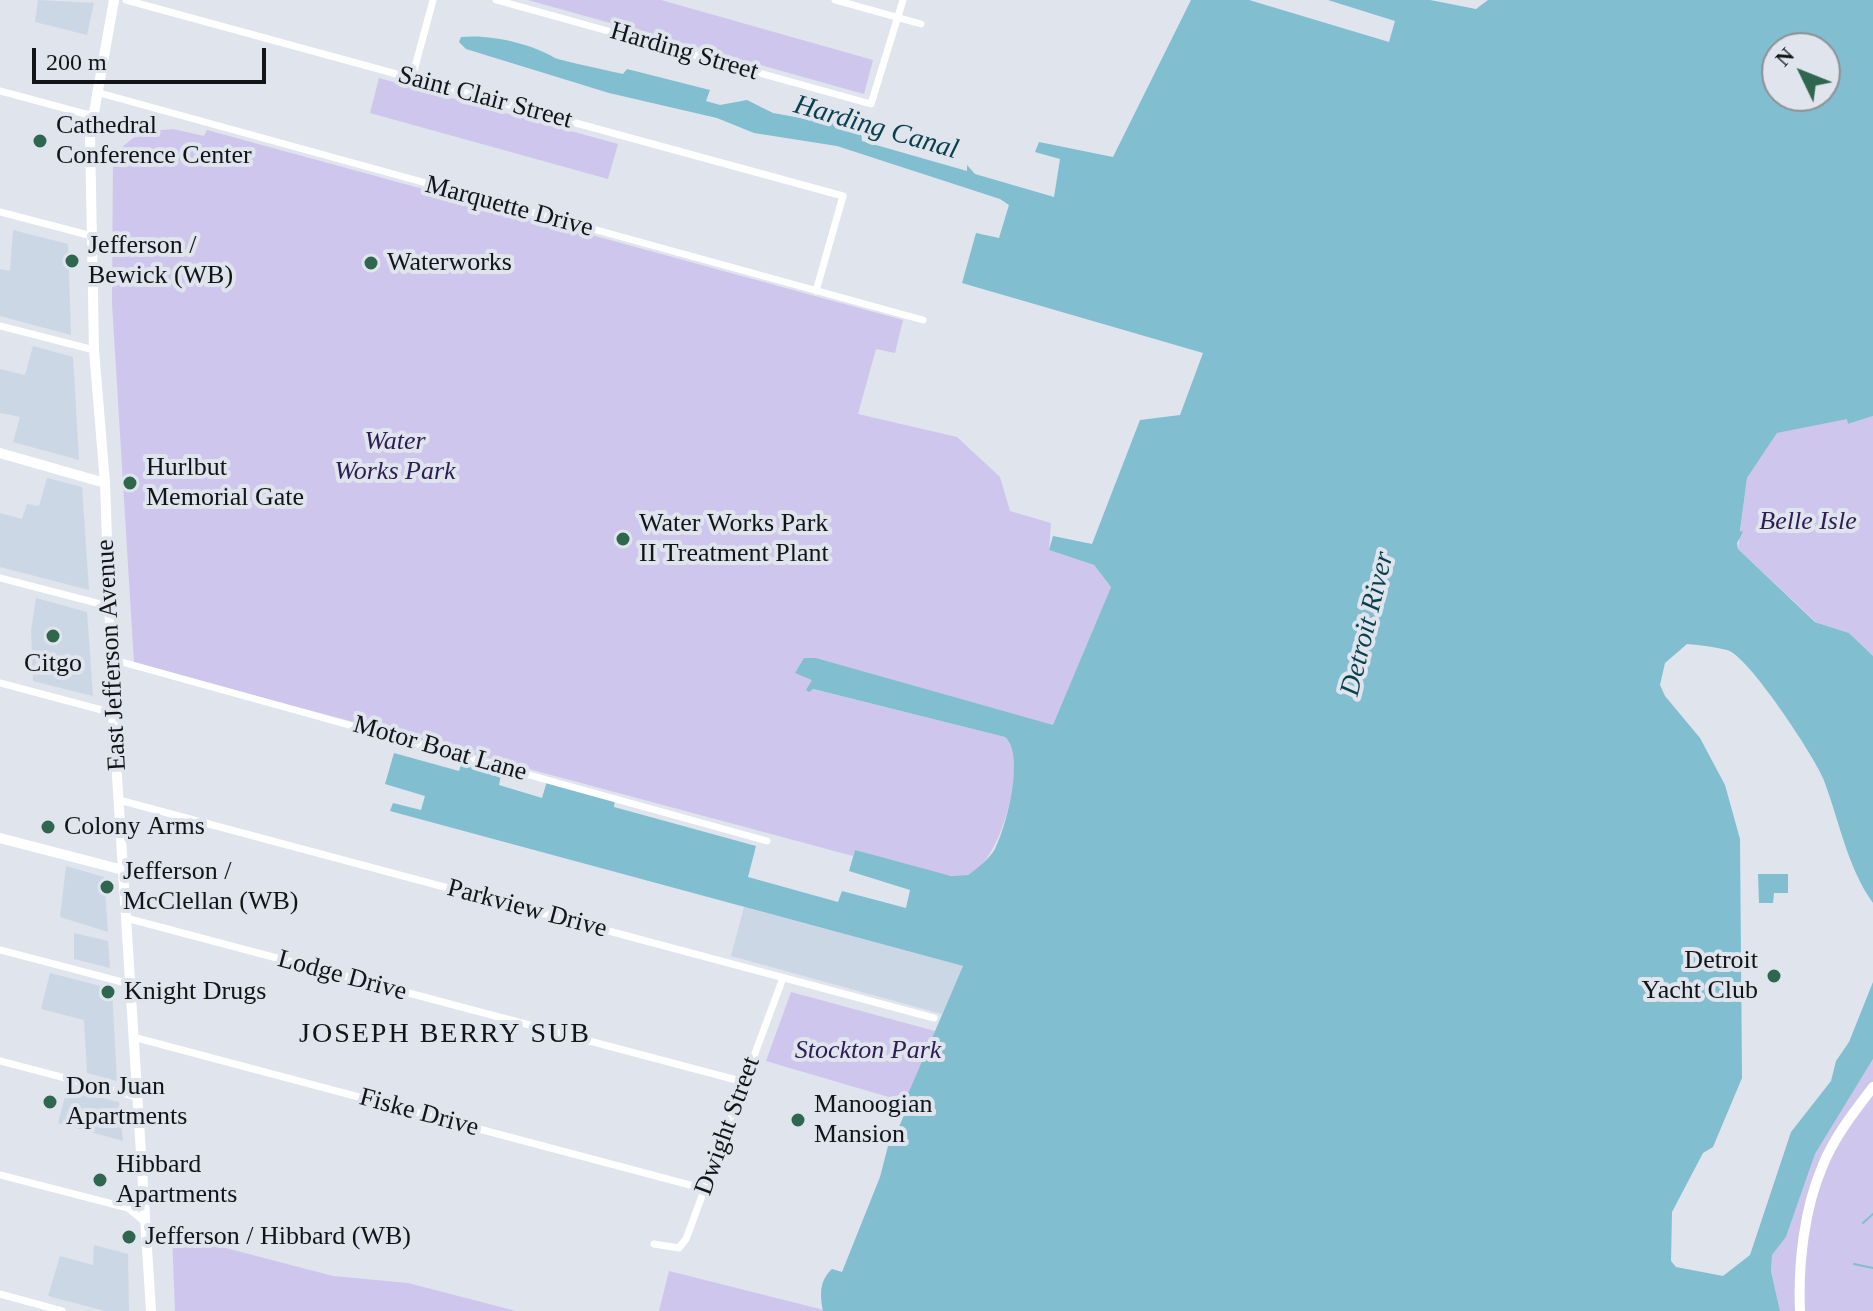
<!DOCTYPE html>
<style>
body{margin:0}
#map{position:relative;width:1873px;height:1311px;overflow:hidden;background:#dfe4ed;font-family:"Times New Roman",serif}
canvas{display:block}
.north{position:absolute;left:1761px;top:32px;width:80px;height:80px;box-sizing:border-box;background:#dfe4ed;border:2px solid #8d9197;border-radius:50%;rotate:313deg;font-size:22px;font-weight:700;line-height:32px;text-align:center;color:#121417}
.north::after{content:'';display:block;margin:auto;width:28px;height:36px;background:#2e674e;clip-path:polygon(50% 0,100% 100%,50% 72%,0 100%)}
.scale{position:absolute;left:32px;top:48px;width:234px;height:36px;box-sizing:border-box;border:4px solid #121417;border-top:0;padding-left:10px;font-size:24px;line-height:28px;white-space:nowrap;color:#121417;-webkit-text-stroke:6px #dfe4ed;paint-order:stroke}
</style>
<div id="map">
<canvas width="1873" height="1311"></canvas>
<div class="north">N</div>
<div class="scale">200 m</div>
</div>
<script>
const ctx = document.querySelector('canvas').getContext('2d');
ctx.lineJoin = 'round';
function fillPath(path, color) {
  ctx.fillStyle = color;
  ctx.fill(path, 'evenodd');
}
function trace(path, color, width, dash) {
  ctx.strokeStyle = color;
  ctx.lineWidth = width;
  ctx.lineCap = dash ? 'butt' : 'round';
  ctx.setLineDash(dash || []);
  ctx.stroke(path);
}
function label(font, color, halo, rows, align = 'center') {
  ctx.font = font + ' "Times New Roman",serif';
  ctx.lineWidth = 8;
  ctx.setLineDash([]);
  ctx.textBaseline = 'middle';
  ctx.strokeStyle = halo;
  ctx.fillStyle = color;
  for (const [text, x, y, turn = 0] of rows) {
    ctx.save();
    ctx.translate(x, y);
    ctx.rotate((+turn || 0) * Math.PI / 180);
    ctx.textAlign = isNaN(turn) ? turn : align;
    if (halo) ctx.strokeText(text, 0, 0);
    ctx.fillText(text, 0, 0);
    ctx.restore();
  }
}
const built = new Path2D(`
 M38 0 94 3 87 35 35 22Z
 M13 230 68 244 71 335 0 316V269L10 271Z
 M33 346 73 357 79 460 13 442 20 417 0 413V369L25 375Z
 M47 478 82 487 89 590 0 567V513L22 519 27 504 39 506Z
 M36 598 87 612 93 696 33 681 31 631Z
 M66 866 104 877 108 932 60 917Z
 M744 907 963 966 942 1014 731 956Z
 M74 933 108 941 110 968 74 959Z
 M50 973 112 989 117 1081 87 1073 84 1020 41 1009Z
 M67 1089 119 1102 123 1141 58 1123Z
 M94 1245 128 1254 129 1311H105L48 1296 60 1256 93 1265Z`);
const green = new Path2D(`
 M528 0H661L873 60 864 94Z
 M379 78 618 144 608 179 370 113Z
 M173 129 204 136 207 130 903 320 895 353 876 349 858 414 957 437 1000 477 1010 511 1051 523 1049 550 1094 565 1111 587 1053 726 816 658 812 689 1005 737C1029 759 1001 861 970 874 947 883 881 857 855 850L853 856 134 663 112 303 113 154 141 132Z
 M1873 416V656L1849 633 1816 622 1738 549 1747 478 1777 433 1847 418 1849 424Z
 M791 992 935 1031 909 1103 766 1061Z
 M1873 1059V1311H1780L1771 1271 1772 1255 1786 1237 1815 1154Z
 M172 1234 333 1276 408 1283 516 1311H175Z
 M669 1271 824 1310 823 1311H659Z`);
const water = new Path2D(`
 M1191 0H1249L1389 42 1395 21 1328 0H1430L1476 9 1488 0H1873V416L1848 424 1847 419 1777 433 1747 478 1740 531 1743 532 1737 543 1738 549 1815 622 1849 633 1873 656V903C1847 867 1839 819 1823 778 1814 756 1748 655 1727 650 1715 647 1701 645 1687 644L1665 663 1660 685 1665 696 1700 738 1725 785 1740 839 1742 1078 1713 1147 1703 1153 1672 1212 1671 1261 1676 1267 1723 1276 1750 1255 1791 1132 1831 1081 1836 1061 1849 1042 1873 982V1059L1815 1154 1786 1237 1772 1255 1771 1271 1780 1311H823C820 1295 819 1281 832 1269L842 1272 880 1177 888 1146H891L909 1103 908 1094 963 966 390 811 393 803 421 810 425 796 385 784 394 753 459 771 463 759 502 770 499 785 542 798 547 781 615 800 614 807 756 846 748 877 838 902 842 891 906 908 910 890 849 871 855 850 951 876 968 875C977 869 989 859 995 849 1007 825 1025 755 1005 737L813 689 809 692 806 690 812 680 795 673 804 658H816L1053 725 1111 587 1094 565 1049 550 1053 536 1092 544 1140 420 1180 415 1203 353 962 283 976 233 999 238 1009 205 1000 199 837 146 754 133 717 118 609 93 466 49 459 42 461 37C491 34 532 44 555 58 559 60 614 72 623 74L627 69 710 90 706 101 720 105 747 100 773 113 812 120 817 108 845 116 861 131 862 141 967 171V165L975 174 1054 197 1060 159 1035 152 1039 142 1113 157ZM1777 48H1825V96H1777Z
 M1758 874H1788V893H1774L1773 903H1759Z`);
const stream = new Path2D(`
 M1863 1223 1873 1214
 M1854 1264 1873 1268`);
const street = new Path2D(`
 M126 0 843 196 816 291
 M496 0 871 104 903 0
 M835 0 921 24
 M412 78 433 0
 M0 91 93 116
 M96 92 923 320
 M0 212 92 236
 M0 326 94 350
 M0 578 108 606
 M111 659 767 841
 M0 683 113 713
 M119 800 934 1018
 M126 918 744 1082
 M0 950 130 984
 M133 1037 705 1189
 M0 1061 137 1097
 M0 1175 128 1208 145 1222
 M654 1244 679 1248 686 1239 783 978
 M0 1294 62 1311`);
const secondary = new Path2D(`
 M114 0 90 135 94 350 105 483 113 713 151 1311
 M0 453 105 483
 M0 838 123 870
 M1800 1311C1798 1265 1804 1208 1823 1165 1834 1137 1855 1111 1873 1087`);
const markers = [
 [40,141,8,"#2e674e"],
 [72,261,8,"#2e674e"],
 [371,263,8,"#2e674e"],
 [130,483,8,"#2e674e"],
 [623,539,8,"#2e674e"],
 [53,636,8,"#2e674e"],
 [48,827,8,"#2e674e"],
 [107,887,8,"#2e674e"],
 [1774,976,8,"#2e674e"],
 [108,992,8,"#2e674e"],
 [50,1102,8,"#2e674e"],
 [798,1120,8,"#2e674e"],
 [100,1180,8,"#2e674e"],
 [129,1237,8,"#2e674e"]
];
const streetNames = [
 ["Harding Street",684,52,16],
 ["Saint Clair Street",485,98,15],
 ["Marquette Drive",509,207,15],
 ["East Jefferson Avenue",112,655,-93],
 ["Motor Boat Lane",440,749,16],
 ["Parkview Drive",527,909,15],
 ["Lodge Drive",342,976,15],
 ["Fiske Drive",419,1113,15],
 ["Dwight Street",728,1126,-70]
];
const poiNames = [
 ["Cathedral",56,126],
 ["Conference Center",56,156],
 ["Jefferson /",88,246],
 ["Bewick (WB)",88,276],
 ["Waterworks",387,263],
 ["Hurlbut",146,468],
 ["Memorial Gate",146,498],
 ["Water Works Park",639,524],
 ["II Treatment Plant",639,554],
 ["Citgo",53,664,"center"],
 ["Colony Arms",64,827],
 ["Jefferson /",123,872],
 ["McClellan (WB)",123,902],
 ["Detroit",1758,961,"right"],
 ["Yacht Club",1758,991,"right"],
 ["Knight Drugs",124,992],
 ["Don Juan",66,1087],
 ["Apartments",66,1117],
 ["Manoogian",814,1105],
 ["Mansion",814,1135],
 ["Hibbard",116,1165],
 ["Apartments",116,1195],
 ["Jefferson / Hibbard (WB)",145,1237]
];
const parkNames = [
 ["Water",395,442],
 ["Works Park",395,472],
 ["Belle Isle",1808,522],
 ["Stockton Park",868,1051]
];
const waterNames = [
 ["Harding Canal",876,128,16],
 ["Detroit River",1368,624,-76]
];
const neighbourhoodNames = [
 ["JOSEPH BERRY SUB",445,1035]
];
fillPath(built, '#ccd7e5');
fillPath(green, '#cec6ec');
fillPath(water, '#81bed0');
trace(stream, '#81bed0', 2);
trace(street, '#fff', 7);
trace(secondary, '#fff', 10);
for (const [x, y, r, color] of markers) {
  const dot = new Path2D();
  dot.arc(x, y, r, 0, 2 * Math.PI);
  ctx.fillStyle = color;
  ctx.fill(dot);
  trace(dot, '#dfe4ed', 3);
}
label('26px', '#121417', '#dfe4ed', streetNames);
label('26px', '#121417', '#dfe4ed', poiNames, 'left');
label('italic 26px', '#2e1c54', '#dfe4ed', parkNames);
label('italic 28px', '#073f4d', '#dfe4ed', waterNames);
ctx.letterSpacing = '2px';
label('28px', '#121417', '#dfe4ed', neighbourhoodNames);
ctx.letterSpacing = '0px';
</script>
